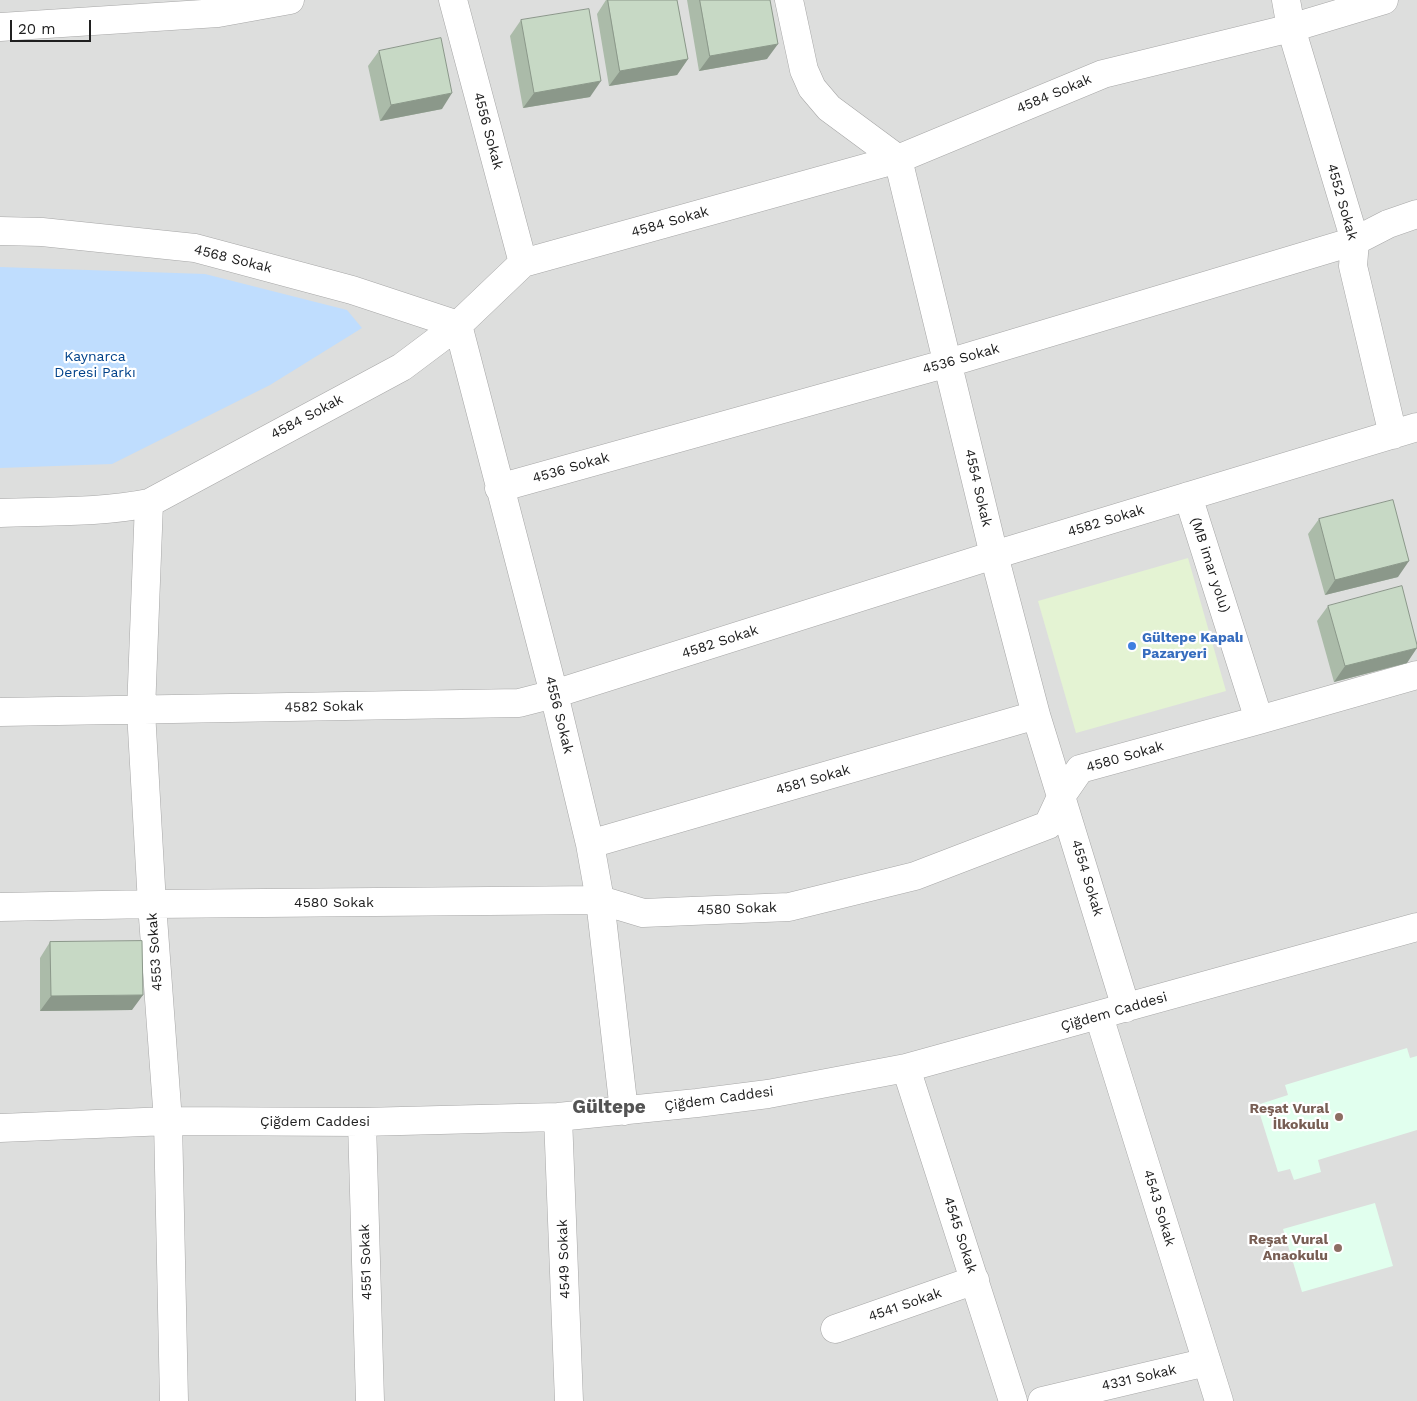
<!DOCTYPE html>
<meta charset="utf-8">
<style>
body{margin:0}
#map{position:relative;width:1417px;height:1401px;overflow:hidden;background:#e5f1e7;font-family:"Work Sans",sans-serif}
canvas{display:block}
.scale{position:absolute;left:10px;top:20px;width:81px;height:22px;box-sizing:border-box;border:2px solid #202020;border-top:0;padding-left:6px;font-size:15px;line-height:18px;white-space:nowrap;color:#202020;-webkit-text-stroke:4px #fff;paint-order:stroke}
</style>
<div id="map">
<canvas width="1417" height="1401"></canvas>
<div class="scale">20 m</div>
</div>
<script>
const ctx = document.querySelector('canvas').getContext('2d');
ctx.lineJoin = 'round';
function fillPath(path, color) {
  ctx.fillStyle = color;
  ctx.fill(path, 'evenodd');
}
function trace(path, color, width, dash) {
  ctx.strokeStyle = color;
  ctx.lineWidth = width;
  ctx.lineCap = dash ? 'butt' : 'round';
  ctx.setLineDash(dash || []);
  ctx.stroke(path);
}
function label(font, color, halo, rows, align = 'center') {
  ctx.font = font + ' "Work Sans",sans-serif';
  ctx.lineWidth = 4.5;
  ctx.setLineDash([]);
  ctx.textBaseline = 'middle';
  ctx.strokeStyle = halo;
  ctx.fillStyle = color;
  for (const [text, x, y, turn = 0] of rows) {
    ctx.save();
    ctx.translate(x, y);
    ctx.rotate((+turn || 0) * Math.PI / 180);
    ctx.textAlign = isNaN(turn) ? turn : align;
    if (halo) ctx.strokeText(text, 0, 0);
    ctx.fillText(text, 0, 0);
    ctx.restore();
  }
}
const residential = new Path2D(`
 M0 0H1417V1401H0Z`);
const commercial = new Path2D(`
 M1188 558 1226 691 1076 733 1038 601Z`);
const education = new Path2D(`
 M1407 1048 1410 1058 1417 1056V1130L1318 1160 1321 1172 1294 1180 1290 1169 1278 1172 1257 1105 1288 1095 1285 1085Z
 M1375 1203 1393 1266 1302 1292 1283 1229Z`);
const park = new Path2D(`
 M0 267 205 274 347 310 362 328 270 385 112 464 0 468Z`);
const minor = new Path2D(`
 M453 0 523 263
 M789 0 804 70 812 88 829 108 898 159 994 555 1036 715 1126 1008
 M1286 0 1291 28 1355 241 1353 266 1393 435
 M0 27 218 13 290 0
 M0 231 42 232 195 248 352 290 458 325 554 694 590 844 600 900 624 1111
 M499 488 948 363 1355 241 1388 224 1417 214
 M1188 496 1259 720
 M149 503 141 711 152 904 168 1121 174 1401
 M0 513C49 511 100 513 149 503L402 367 458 325 523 263 898 159 1103 74 1291 28 1384 0
 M0 712 519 703 554 694 994 555 1417 427
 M590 844 1036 715
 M0 907 152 904 600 900 643 913 789 907 915 876 1048 825 1062 795 1080 769 1259 720 1417 675
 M1099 1016 1219 1401
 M906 1068 1013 1401
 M558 1117 569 1401
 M362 1122 370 1401
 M0 1128 168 1121 362 1122 558 1117 697 1103 768 1094 906 1068 1417 927
 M835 1329 975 1280
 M1042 1401 1207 1362`);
const wall = new Path2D(`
 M606 0H677L688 59 677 75 609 86 597 14Z
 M687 0H770L767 59 699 71Z
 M521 20 590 97 523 108 510 36Z
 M379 51 442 109 380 121 368 66Z
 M1319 519 1398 577 1325 595 1308 534Z
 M1328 606 1407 663 1334 682 1317 621Z
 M50 942 132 1010 40 1011V958Z`);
const shadedWall = new Path2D(`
 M778 44 767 59 699 71 710 56Z
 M688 59 677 75 609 86 620 71Z
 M601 81 590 97 523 108 534 93Z
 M452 93 442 109 380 121 391 105Z
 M1409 561 1398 577 1325 595 1335 580Z
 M1417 648 1407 663 1334 682 1345 666Z
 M143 995 132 1010 40 1011 51 996Z`);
const building = new Path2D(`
 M608 0H677L688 59 620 71Z
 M700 0H770L778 44 710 56Z
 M589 9 601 81 534 93 521 20Z
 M441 38 452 93 391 105 379 51Z
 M1393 500 1409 561 1335 580 1319 519Z
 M1402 586 1417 645V648L1345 666 1328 606Z
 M142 941 143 995 51 996 50 942Z`);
const markers = [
 [1132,646,5,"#3f7fe0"],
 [1339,1117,5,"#8d6e63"],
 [1338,1248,5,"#8d6e63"]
];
const streetNames = [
 ["4584 Sokak",1054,94,-23],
 ["4556 Sokak",488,131,75],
 ["4552 Sokak",1342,202,74],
 ["4584 Sokak",670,222,-16],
 ["4568 Sokak",233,259,14],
 ["4536 Sokak",961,359,-16],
 ["4584 Sokak",307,417,-28],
 ["4536 Sokak",571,468,-16],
 ["4554 Sokak",978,488,77],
 ["4582 Sokak",1106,521,-17],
 ["(MB imar yolu)",1210,565,72],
 ["4582 Sokak",720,642,-18],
 ["4582 Sokak",324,707,-1],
 ["4556 Sokak",559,715,76],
 ["4580 Sokak",1125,757,-16],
 ["4581 Sokak",813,780,-16],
 ["4554 Sokak",1087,878,73],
 ["4580 Sokak",334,903],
 ["4580 Sokak",737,909,-2],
 ["4553 Sokak",155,952,-94],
 ["Çiğdem Caddesi",1114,1012,-16],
 ["Çiğdem Caddesi",719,1099,-8],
 ["Çiğdem Caddesi",315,1122],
 ["4543 Sokak",1159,1208,73],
 ["4545 Sokak",960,1235,72],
 ["4549 Sokak",564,1259,-92],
 ["4551 Sokak",366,1262,-92],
 ["4541 Sokak",905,1305,-19],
 ["4331 Sokak",1139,1378,-13]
];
const parkNames = [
 ["Kaynarca",95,357],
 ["Deresi Parkı",95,373]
];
const shopNames = [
 ["Gültepe Kapalı",1142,638],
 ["Pazaryeri",1142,654]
];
const educationNames = [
 ["Reşat Vural",1329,1109],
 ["İlkokulu",1329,1125],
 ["Reşat Vural",1328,1240],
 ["Anaokulu",1328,1256]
];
const districtNames = [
 ["Gültepe",609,1107]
];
fillPath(residential, '#dddedd');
fillPath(commercial, '#e4f3d3');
fillPath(education, '#e1ffee');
fillPath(park, '#bfddfe');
trace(minor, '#a7a7a7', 29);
trace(minor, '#fff', 28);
fillPath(wall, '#abbba9');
fillPath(shadedWall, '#8b988a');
fillPath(building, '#c7d9c5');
trace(building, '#8b988a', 1);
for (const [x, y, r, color] of markers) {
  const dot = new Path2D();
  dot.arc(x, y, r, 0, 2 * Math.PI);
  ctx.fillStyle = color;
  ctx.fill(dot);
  trace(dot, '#fff', 2);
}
label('14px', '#202020', '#fff', streetNames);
label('14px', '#01428a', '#fff', parkNames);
label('bold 14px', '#366cbe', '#fff', shopNames, 'left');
label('bold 14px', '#785e54', '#fff', educationNames, 'right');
label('bold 19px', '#535353', '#fff', districtNames);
</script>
